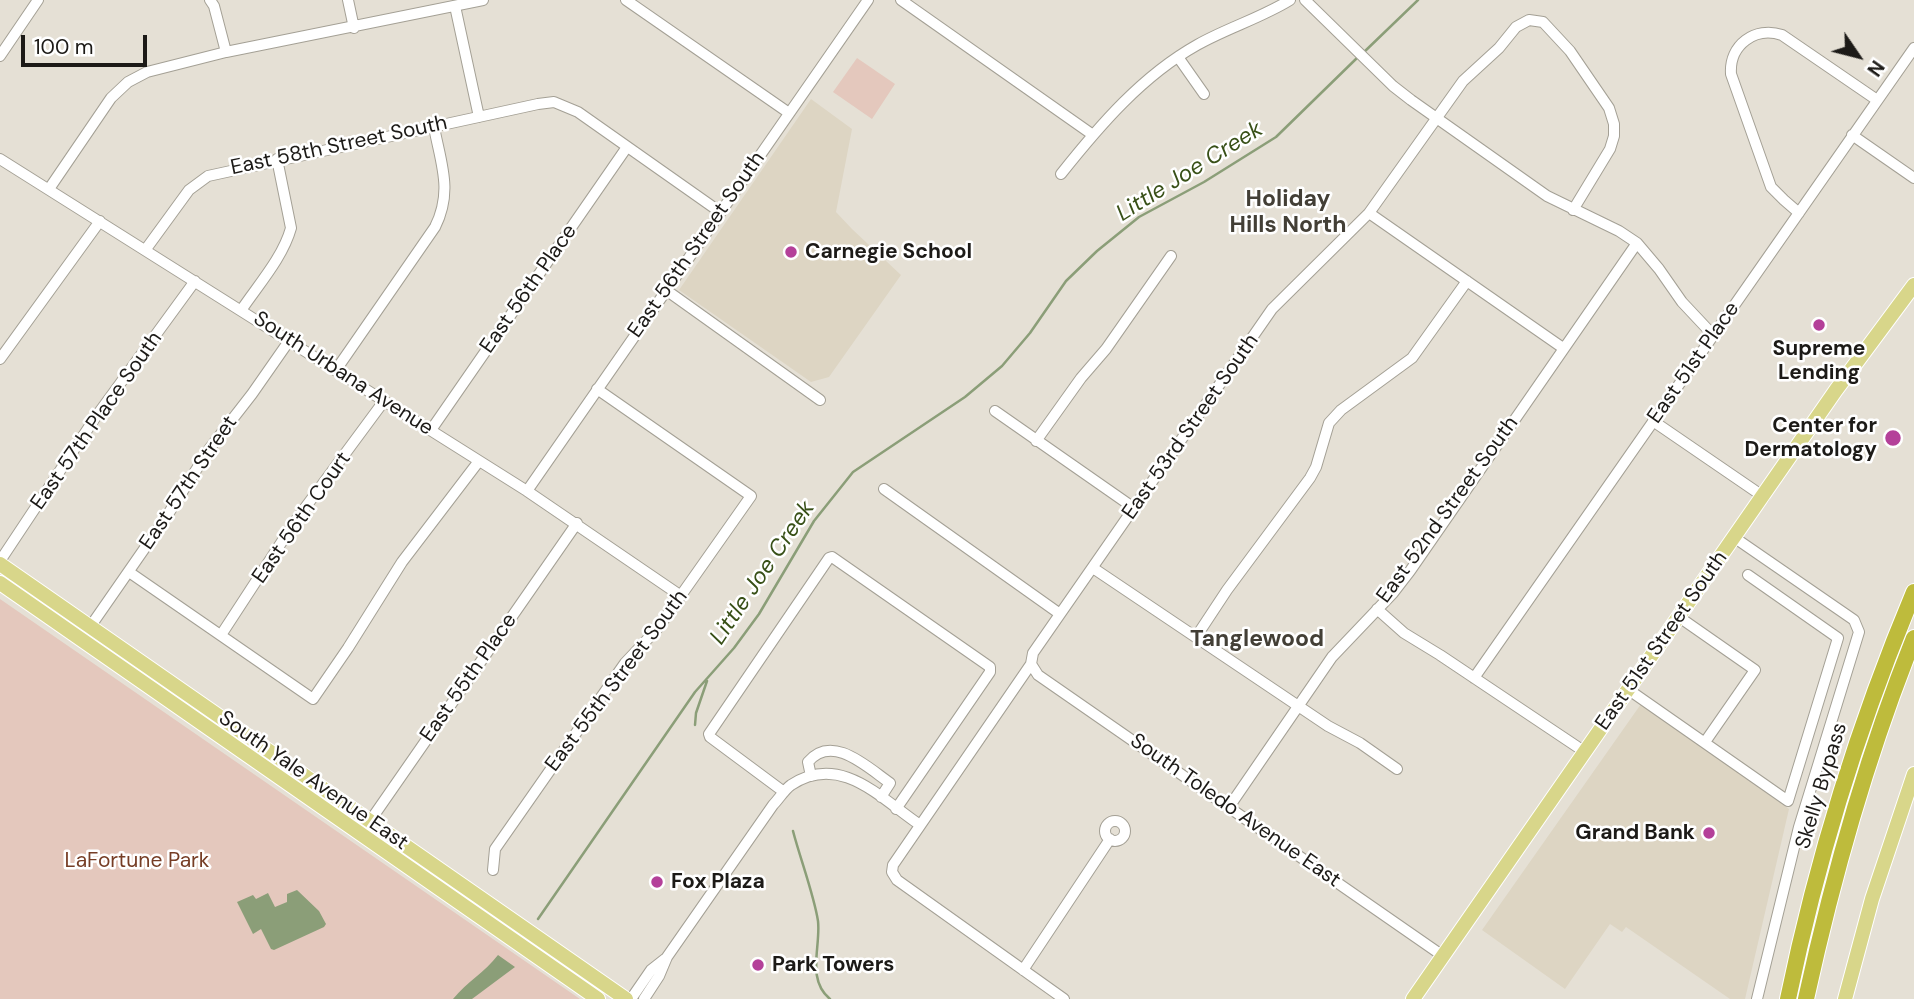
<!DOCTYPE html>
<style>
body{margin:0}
#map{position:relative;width:1914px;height:999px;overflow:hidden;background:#e5e0d5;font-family:"DM Sans",sans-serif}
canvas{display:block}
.north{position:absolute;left:1823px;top:21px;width:70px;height:70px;-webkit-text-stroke:5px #fff;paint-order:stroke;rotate:125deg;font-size:19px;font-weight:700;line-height:28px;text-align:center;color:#1c1a17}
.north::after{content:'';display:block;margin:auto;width:24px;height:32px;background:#1c1a17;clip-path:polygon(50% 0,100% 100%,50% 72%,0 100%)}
.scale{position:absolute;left:21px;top:35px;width:126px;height:32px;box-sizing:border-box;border:4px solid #1c1a17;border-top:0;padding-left:9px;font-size:21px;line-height:24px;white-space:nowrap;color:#1c1a17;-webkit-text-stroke:5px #fff;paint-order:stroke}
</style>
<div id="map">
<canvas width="1914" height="999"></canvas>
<div class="north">N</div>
<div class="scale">100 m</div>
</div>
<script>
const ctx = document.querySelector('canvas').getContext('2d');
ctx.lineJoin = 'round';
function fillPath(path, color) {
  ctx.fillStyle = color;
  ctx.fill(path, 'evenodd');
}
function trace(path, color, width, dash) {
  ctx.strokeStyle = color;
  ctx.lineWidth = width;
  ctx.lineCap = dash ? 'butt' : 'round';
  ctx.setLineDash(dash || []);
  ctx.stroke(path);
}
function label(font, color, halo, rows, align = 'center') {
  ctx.font = font + ' "DM Sans",sans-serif';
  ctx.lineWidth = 5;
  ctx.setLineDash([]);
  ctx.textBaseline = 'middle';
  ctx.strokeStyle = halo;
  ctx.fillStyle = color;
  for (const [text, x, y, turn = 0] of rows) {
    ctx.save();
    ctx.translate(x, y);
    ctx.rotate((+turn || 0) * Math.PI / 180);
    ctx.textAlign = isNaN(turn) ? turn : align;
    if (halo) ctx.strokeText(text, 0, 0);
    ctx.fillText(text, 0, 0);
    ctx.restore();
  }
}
const built = new Path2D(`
 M811 99 852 129 836 212 852 229 901 275 829 377 811 382 679 290Z
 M1641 704 1789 809 1745 999H1730L1626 927 1622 932 1610 924 1565 989 1482 930Z`);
const green = new Path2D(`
 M857 58 895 84 872 119 833 92Z
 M0 599 580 999H0Z`);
const water = new Path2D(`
 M297 890 319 911 326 924 324 927 274 950 271 949 261 929 253 934 237 902 253 895 256 899 268 893 275 907 287 902V894Z
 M498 955 515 967 472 999H453C467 982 485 972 498 955Z`);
const stream = new Path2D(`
 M1363 53 1418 0
 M695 725 696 713 707 681
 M793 831C800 858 814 895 818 921 821 947 806 979 830 999
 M538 919 695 692 734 648 759 614 814 521 853 472 965 397 1002 366 1030 333 1066 281 1097 251 1139 217 1204 182 1276 137 1358 57`);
const minor = new Path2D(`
 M210 0 214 6 226 52
 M348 0 354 28
 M626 0 789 113
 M901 0 1093 135
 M1305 0 1393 86 1411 100 1547 196 1619 231 1637 243 1659 269 1682 302 1713 335
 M455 6 479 117
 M0 56 38 0
 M1178 57 1204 94
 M1852 135 1914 178
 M0 159 527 491 681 596
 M1061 174C1100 125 1142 76 1197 45 1227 28 1261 18 1290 0
 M49 189 111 98 128 82 147 72 226 52 483 0
 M1369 213 1563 348
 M1799 213 1784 200 1771 187 1731 74C1729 45 1755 26 1782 35L1877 100
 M146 249 189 190 208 176 538 104 554 102 578 112 720 212
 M666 290 820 400
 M242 309C259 284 283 257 291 228L277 159
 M0 359 100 221
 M336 370 435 227C453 191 441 164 434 127
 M995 411 1134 508
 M1653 421 1764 497
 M431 430 627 147
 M1036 441 1081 378 1106 349 1171 256
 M884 489 1060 614
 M527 491 868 0
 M1735 538 1854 620 1859 632 1799 827 1757 999
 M0 561 95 418 195 281
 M1093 568 1328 726 1360 743 1397 769
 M129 572 313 699 348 648 402 562 479 461
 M1377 609 1404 633 1440 655 1585 752
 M1679 617 1755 670 1705 742
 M90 627 165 519 210 448 252 394 289 341
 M221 635 296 520 384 401
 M1196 637 1227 590 1310 478 1316 467 1329 423 1341 410 1412 358 1467 281
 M1031 664 1038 675 1443 956
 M1474 678 1914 48
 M1629 690 1788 801 1838 638 1748 575
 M811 776 808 762C832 733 867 767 890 783L881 797
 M784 792 710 737 709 734 829 558 832 557 990 667V672L896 809
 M1229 807 1332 657 1393 593 1410 571 1637 243
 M1105 831a10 10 0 1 1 20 0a10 10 0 1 1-20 0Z
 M361 834 577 523
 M493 870 495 849 625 663 658 628 751 496 597 389
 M1023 970 1110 839
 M631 999 651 970 665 959
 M644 999 659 976 667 957 773 805C779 799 784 790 791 785 841 752 881 799 920 825
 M1064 999 897 880 892 872 893 865 1031 664 1033 653 1272 309 1369 213 1463 81 1499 48 1516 27 1529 20 1543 22 1570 51 1609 108 1614 124V136L1610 149 1573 210`);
const major = new Path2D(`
 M0 564 626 999
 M0 583 598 999
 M1413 999 1836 390 1914 285
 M1845 999 1872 899 1914 774`);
const highway = new Path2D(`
 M1788 999C1817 859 1859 723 1914 592
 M1806 999C1833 876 1867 755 1914 638`);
const markers = [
 [791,252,7,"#b44099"],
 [1819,325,7,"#b44099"],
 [1893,438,9,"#b44099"],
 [1709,833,7,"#b44099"],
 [657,882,7,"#b44099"],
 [758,965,7,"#b44099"]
];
const streetNames = [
 ["East 58th Street South",339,146,-12],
 ["East 56th Street South",697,245,-55],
 ["East 56th Place",529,289,-55],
 ["East 51st Place",1694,363,-55],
 ["South Urbana Avenue",343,374,33],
 ["East 57th Place South",97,421,-55],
 ["East 53rd Street South",1191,427,-55],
 ["East 57th Street",189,483,-56],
 ["East 52nd Street South",1448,510,-54],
 ["East 56th Court",302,518,-55],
 ["East 51st Street South",1662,641,-55],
 ["East 55th Place",469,678,-55],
 ["East 55th Street South",617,681,-53],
 ["South Yale Avenue East",313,781,35],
 ["Skelly Bypass",1822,786,-73],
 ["South Toledo Avenue East",1235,811,35]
];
const poiNames = [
 ["Carnegie School",805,252],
 ["Supreme",1819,349,"center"],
 ["Lending",1819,373,"center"],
 ["Center for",1877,426,"right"],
 ["Dermatology",1877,450,"right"],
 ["Grand Bank",1695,833,"right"],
 ["Fox Plaza",671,882],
 ["Park Towers",772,965]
];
const parkNames = [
 ["LaFortune Park",137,861]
];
const waterNames = [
 ["Little Joe Creek",1190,172,-32],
 ["Little Joe Creek",763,573,-56]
];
const neighbourhoodNames = [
 ["Holiday",1288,200],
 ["Hills North",1288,226],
 ["Tanglewood",1257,640]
];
fillPath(built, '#ddd5c3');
fillPath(green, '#e4c8bd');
fillPath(water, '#8b9e78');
trace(stream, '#8b9e78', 2.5);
trace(minor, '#a4a095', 12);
trace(major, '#fff', 16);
trace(highway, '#fff', 18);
trace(minor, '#fff', 10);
trace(major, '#d8d68a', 14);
trace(highway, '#bebb3c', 16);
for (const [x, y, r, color] of markers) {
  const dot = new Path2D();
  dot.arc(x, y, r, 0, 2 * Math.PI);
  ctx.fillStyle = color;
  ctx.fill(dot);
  trace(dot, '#fff', 2.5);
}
label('21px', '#1c1a17', '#fff', streetNames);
label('bold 21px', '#1c1a17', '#fff', poiNames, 'left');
label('21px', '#763d25', '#fff', parkNames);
label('italic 23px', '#385017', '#fff', waterNames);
label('bold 23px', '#433f36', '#fff', neighbourhoodNames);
</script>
